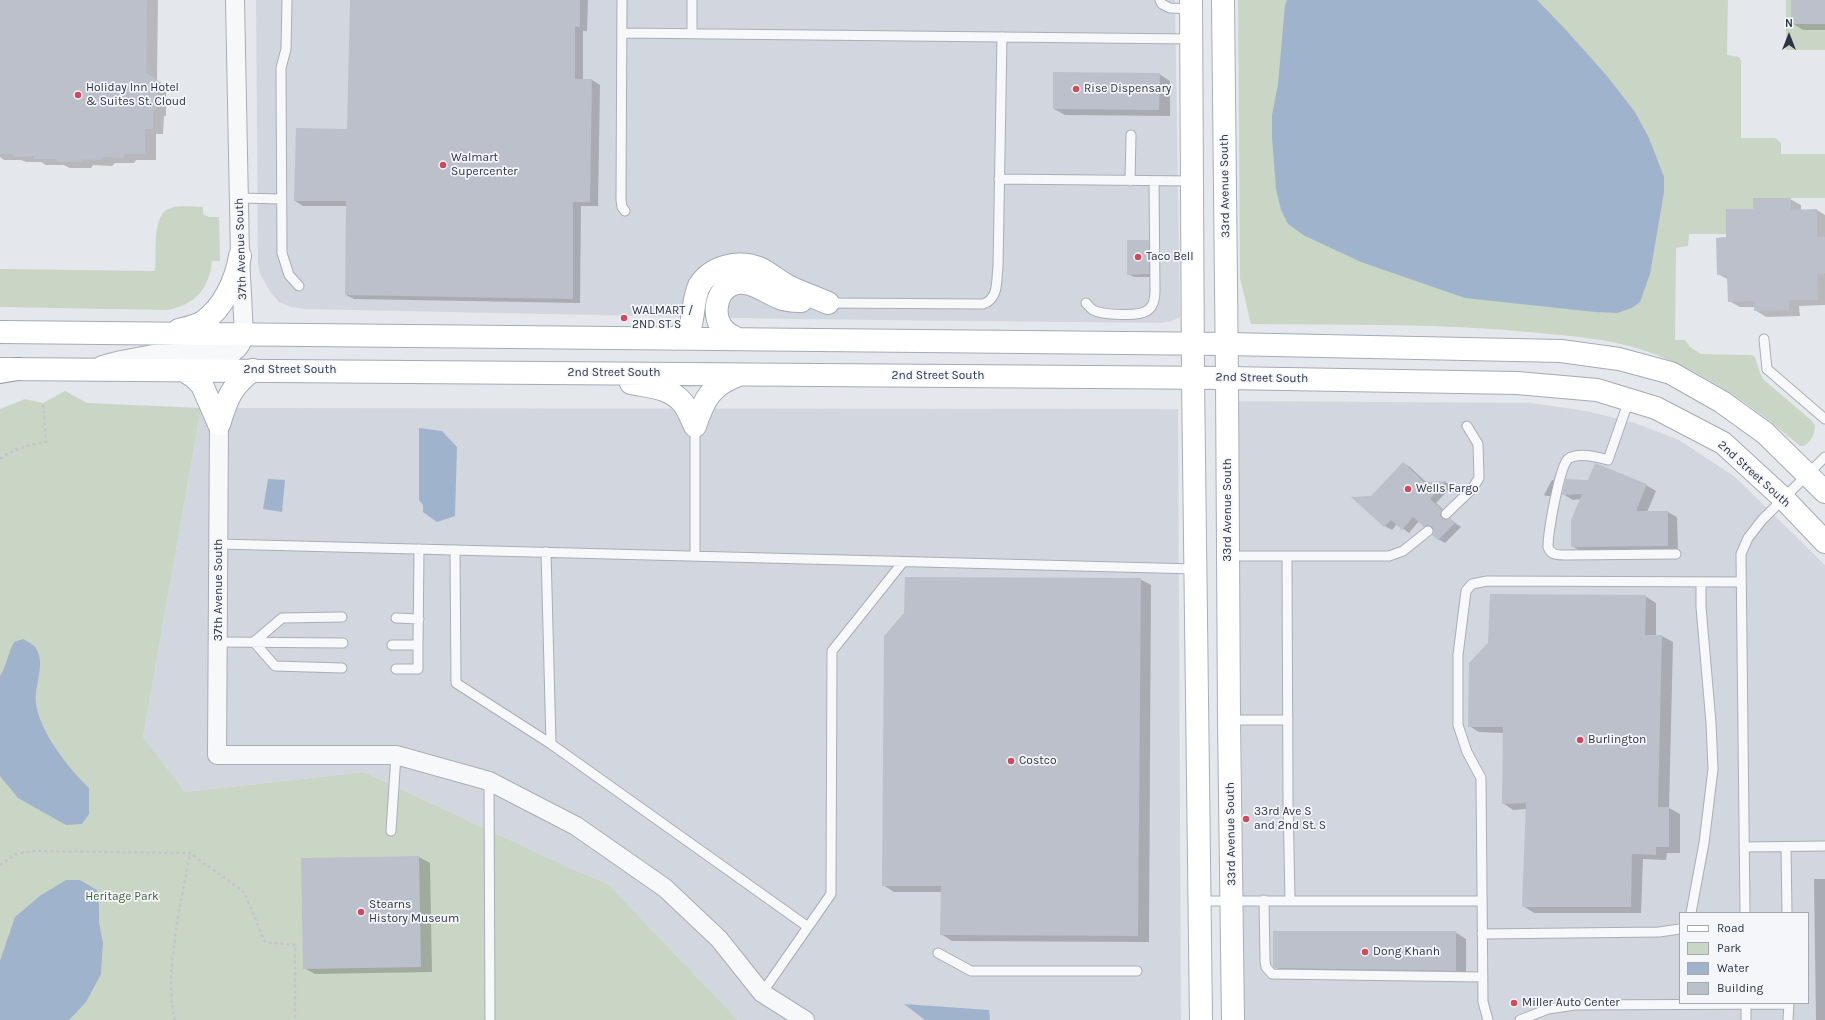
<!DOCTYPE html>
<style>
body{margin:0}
#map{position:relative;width:1825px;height:1020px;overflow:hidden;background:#e4e7ec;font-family:Karla,sans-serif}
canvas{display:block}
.legend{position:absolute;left:1679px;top:912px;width:130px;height:92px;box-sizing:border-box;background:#f4f6f9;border:1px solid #a4a8b1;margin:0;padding:5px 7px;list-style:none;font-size:12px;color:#2b3445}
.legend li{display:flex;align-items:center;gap:8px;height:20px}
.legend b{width:20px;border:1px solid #a4a8b1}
.north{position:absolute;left:1769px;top:16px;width:40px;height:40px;-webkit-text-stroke:3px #f4f6f9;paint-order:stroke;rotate:0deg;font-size:11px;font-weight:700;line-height:16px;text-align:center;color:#2b3445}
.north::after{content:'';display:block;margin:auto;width:14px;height:18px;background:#2b3445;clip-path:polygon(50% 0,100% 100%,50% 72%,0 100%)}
</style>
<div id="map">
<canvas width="1825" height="1020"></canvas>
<ul class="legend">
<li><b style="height:5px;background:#fff"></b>Road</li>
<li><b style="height:11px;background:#c9d6c5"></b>Park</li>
<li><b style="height:11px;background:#9fb4cc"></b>Water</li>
<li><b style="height:11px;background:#bbc0ca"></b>Building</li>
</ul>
<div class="north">N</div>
</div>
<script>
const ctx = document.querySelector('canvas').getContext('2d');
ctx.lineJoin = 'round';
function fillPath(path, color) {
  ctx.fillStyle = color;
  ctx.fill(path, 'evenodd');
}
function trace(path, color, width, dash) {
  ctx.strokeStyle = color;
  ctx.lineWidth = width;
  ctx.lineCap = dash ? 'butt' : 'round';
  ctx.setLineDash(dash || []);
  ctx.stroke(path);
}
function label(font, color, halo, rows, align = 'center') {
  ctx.font = font + ' Karla,sans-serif';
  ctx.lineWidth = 3.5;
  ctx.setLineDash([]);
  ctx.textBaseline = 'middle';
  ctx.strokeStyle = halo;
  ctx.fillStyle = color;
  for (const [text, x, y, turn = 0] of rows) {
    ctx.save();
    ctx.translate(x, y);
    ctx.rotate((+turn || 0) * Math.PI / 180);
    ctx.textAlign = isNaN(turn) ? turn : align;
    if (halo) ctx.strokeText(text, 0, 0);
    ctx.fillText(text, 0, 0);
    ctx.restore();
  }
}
const built = new Path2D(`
 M256 0H1175L1180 317 1172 321 1159 323 790 319 305 309 291 307 279 302 271 293 260 274 258 264Z
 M1238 401 1531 403 1586 411 1635 423 1679 440 1735 477 1825 565V1020H1244ZM1680 913H1808V1003H1680Z
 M201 408 1178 409 1181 1020H738L608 884 572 869 364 772 185 792 143 737Z`);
const green = new Path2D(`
 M1238 0H1728L1727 55 1739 57 1741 61V138H1775L1781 143V154H1825V198H1753V209H1726V234H1689L1688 246 1676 248 1675 340H1685L1690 347 1701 354 1751 355 1755 357 1760 373 1764 380 1811 420 1815 425C1815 434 1812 440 1804 446H1800C1752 405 1701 369 1640 349 1608 339 1572 336 1539 333 1443 323 1347 325 1251 324L1240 278Z
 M1786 0H1791V24H1825V50H1786Z
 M203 207V214L209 217H219L220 261H212C209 289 195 305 167 310L0 307V269L155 271C157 255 151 212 171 208 180 205 193 207 203 207Z
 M65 391 87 403 201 408 143 737 185 792 364 772 572 869 608 884 738 1020H0V409L25 399 43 403Z`);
const water = new Path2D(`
 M1287 0H1537L1567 31 1607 76 1635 112 1649 138 1664 177V192L1650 274 1640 302 1632 308 1617 313 1595 312 1465 298 1361 262 1305 236 1288 224 1281 210 1276 189 1272 138V115L1278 84 1285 5Z
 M419 428 442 431 457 447 455 516 437 522 423 512V505L419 500Z
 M268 479 285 480 282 512 263 509Z
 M23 639C27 641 33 644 36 648 46 665 34 685 36 703 39 731 69 769 89 788V814L82 824 66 825 18 798 0 776V676C7 665 8 653 14 642Z
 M66 880H80L97 890 99 906V923L103 943 101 974 86 1002 69 1020H0V961L15 917 41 895Z
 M904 1004 989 1010 990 1020H925Z`);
const shadow = new Path2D(`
 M0 0H158L157 80 166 86V116H164L163 134H156V160H136L134 163H115L112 166 93 165 91 168H70L64 165H46L41 162H26L21 160H4L0 157Z
 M351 0H588L587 31H583V80H592L600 85 598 206H581L580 303 354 299 346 295 347 206H303L295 201 348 130Z
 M1793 0H1825V30H1803L1792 23Z
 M1159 74 1170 81V116L1065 115 1054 109Z
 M1790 199 1801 205V210H1817L1825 215V305L1799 306 1800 316 1766 317 1755 310V307H1740L1729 301V280L1718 274 1728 238 1754 210Z
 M1148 241 1153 244 1154 277H1134L1128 274Z
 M1403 463 1410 467 1427 483 1445 482 1452 486 1436 503 1448 514 1447 521 1450 519 1461 527 1445 543 1438 539 1434 529 1431 530 1419 521 1409 533 1397 524 1392 530 1385 526 1353 498 1371 497Z
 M1552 480 1556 481 1552 496H1546L1544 495Z
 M1646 485 1656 491 1647 512H1668L1677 517 1678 551 1582 552 1572 546 1581 499 1573 500 1563 494Z
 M1140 579 1151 585 1149 942 952 941 941 934 942 892H894L883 885Z
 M1645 596 1656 603V636H1662L1673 642 1669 808 1680 814V853H1667L1666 860 1643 859 1641 913H1534L1523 906 1527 809 1513 810 1503 803 1504 733 1479 732 1469 726Z
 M419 857 430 863 432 972 315 974 304 968Z
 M1814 879H1825V1020H1816Z
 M1455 932 1466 939V976L1287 974 1275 967Z`);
const building = new Path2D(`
 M0 0H147L146 73 156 79V110H153V129H145V154H125L123 158 103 157 101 160 82 159 81 162H58L55 159H34V156L14 157 13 154H0Z
 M350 0H580V27H575V79H592L590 202H573V299L345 295 346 201H294L296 128 347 129Z
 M1791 0H1825V24H1791Z
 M1053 72 1160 73 1159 110 1053 109Z
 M1753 198H1791V210L1817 209V237H1825V273L1817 274 1818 300H1789V310L1754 311V301L1728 302 1727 275H1717L1716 238 1726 237V209H1753Z
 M1127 240H1149V274L1127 275Z
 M1403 462 1424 482 1446 481 1430 499 1442 510 1440 515 1442 518 1447 520 1450 518 1455 523 1438 540 1432 535 1434 530 1432 527 1427 525 1424 527 1413 517 1402 530 1391 520 1384 527 1351 497 1371 496Z
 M1595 463 1647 484 1636 511H1668V546L1571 547V520L1582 494 1562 495 1566 479 1588 480Z
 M905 577 1141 578 1138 936 940 935 941 886H882L884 636 904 613Z
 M1490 594 1646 595 1645 635H1662L1658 807H1669V847H1656V855L1632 854 1631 907H1522L1526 803 1502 804 1503 727H1468L1469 663 1488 643Z
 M419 856 421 967 303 969 301 858Z
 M1273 931H1456V971L1275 968 1273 966Z`);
const path = new Path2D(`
 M0 459C14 448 29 445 46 442L43 403
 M0 865 16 854 34 851 190 853 244 892 265 942 295 945V1020
 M175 1020C163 975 182 900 190 853`);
const service = new Path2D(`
 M287 0 286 49 281 68 282 253 289 275 299 286
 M622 0 621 200 622 207 625 211
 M1160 0 1162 4 1170 8 1191 9
 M622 33 1191 39
 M692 33V0
 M999 179 1192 181
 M1130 181 1131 135
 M240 198 281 199
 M828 303 983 304C999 299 996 281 998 267L1002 37
 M1086 303C1088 305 1090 308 1093 310 1102 315 1140 317 1148 310 1154 306 1155 297 1155 290L1154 181
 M1764 339 1767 369 1825 419
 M1629 400 1608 460C1598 457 1577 452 1568 459 1559 468 1548 533 1548 547 1551 556 1559 555 1567 555L1676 554
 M695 426V556
 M1446 514 1472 489 1479 478 1478 444 1467 426
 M219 544 1196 569
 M455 550 456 683 551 744
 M546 552 551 744 808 927
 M1227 556H1389L1403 551 1428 531
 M1287 556 1288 800 1290 900
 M396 618 419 619
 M219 642 343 643
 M392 645H418L419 549
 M342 668 275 666 254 642 282 618 342 617
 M396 669H418V645
 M1229 720H1288
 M489 781 490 1020
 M391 831 396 755
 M1744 847 1825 846
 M1786 847 1787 913
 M1264 900 1265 961 1266 967 1272 974 1483 977
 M1200 901H1481
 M1691 913 1704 843 1713 769 1711 723 1701 607V582
 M1745 913 1741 554 1748 538 1762 520 1825 457
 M1482 934 1659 932 1680 929
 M938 953 971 971H1137
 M762 993 831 894 832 651 903 562
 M1488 1020 1483 1002 1481 778 1467 752 1458 725V655L1466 591 1472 584 1487 581 1741 582
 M1520 1020 1548 1009 1575 1005 1789 1004
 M1746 1020V1003
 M1788 1020 1789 1003`);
const minor = new Path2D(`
 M102 365 121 360 153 354 234 352C241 347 242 342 244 335L240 256 235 0
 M219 424 217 755H396L489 781 576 826 665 888 719 939 762 993 805 1020`);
const secondary = new Path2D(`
 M1191 0 1193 377 1201 1020
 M1223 0 1227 378 1229 720 1233 1020`);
const primary = new Path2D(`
 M179 330C187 328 196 326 203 322 224 307 236 280 240 256
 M0 332 1227 344 1561 351 1619 359 1671 373 1722 402 1765 433 1825 492
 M674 339 690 328C694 315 693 299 699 286 711 266 738 260 759 268 770 273 779 282 790 287 802 293 815 297 828 303
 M737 339C733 336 727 334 724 330 712 318 715 292 731 285 749 277 764 292 780 298 786 301 794 301 801 301
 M0 369 1227 378 1517 383 1597 390 1656 408 1723 443 1784 499 1825 542
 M181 369 194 377 202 385 219 424
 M631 383C650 387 670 387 683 403 688 409 691 418 695 426
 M219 424C227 399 231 386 253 370
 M695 426C704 399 711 385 739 375`);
const motorway = new Path2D(`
 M0 372 18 369`);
const markers = [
 [1076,89,4,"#d1495b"],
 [78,95,4,"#d1495b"],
 [443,165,4,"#d1495b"],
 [1138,257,4,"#d1495b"],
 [624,318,4,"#d1495b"],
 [1408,489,4,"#d1495b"],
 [1580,740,4,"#d1495b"],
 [1011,761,4,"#d1495b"],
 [1246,819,4,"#d1495b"],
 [361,912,4,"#d1495b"],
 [1365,952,4,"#d1495b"],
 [1514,1003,4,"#d1495b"]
];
const poiNames = [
 ["Holiday Inn Hotel",86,88],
 ["& Suites St. Cloud",86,102],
 ["Rise Dispensary",1084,89],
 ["Walmart",451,158],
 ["Supercenter",451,172],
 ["Taco Bell",1146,257],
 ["WALMART /",632,311],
 ["2ND ST S",632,325],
 ["Wells Fargo",1416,489],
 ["Burlington",1588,740],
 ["Costco",1019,761],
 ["33rd Ave S",1254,812],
 ["and 2nd St. S",1254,826],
 ["Stearns",369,905],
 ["History Museum",369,919],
 ["Dong Khanh",1373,952],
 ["Miller Auto Center",1522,1003]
];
const streetNames = [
 ["33rd Avenue South",1225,186,-91],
 ["37th Avenue South",241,249,-92],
 ["2nd Street South",290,370],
 ["2nd Street South",614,373],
 ["2nd Street South",938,376],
 ["2nd Street South",1262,378,1],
 ["2nd Street South",1754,474,42],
 ["33rd Avenue South",1228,510,-90],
 ["37th Avenue South",219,590,-90],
 ["33rd Avenue South",1231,834,-91]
];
const parkNames = [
 ["Heritage Park",122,897]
];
fillPath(built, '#d2d6de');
fillPath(green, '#c9d6c5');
fillPath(water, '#9fb4cc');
fillPath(shadow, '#0003');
fillPath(building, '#bbc0ca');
trace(service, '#a9aeb7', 11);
trace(minor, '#a9aeb7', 20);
trace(secondary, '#a9aeb7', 24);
trace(primary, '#a3abb8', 24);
trace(motorway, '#8b94a3', 24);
trace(path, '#c2c5cb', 2.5, [3, 3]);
trace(service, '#f7f8fa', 9);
trace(minor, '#f7f8fa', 18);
trace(secondary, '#fff', 22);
trace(primary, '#fff', 22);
trace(motorway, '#fff', 22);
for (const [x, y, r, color] of markers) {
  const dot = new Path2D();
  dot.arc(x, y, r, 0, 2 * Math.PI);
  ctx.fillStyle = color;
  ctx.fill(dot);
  trace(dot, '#f4f6f9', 1.5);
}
label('12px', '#2b3445', '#f4f6f9', poiNames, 'left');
label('12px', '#2b3445', '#f4f6f9', streetNames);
label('12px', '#3f6138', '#f4f6f9', parkNames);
</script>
